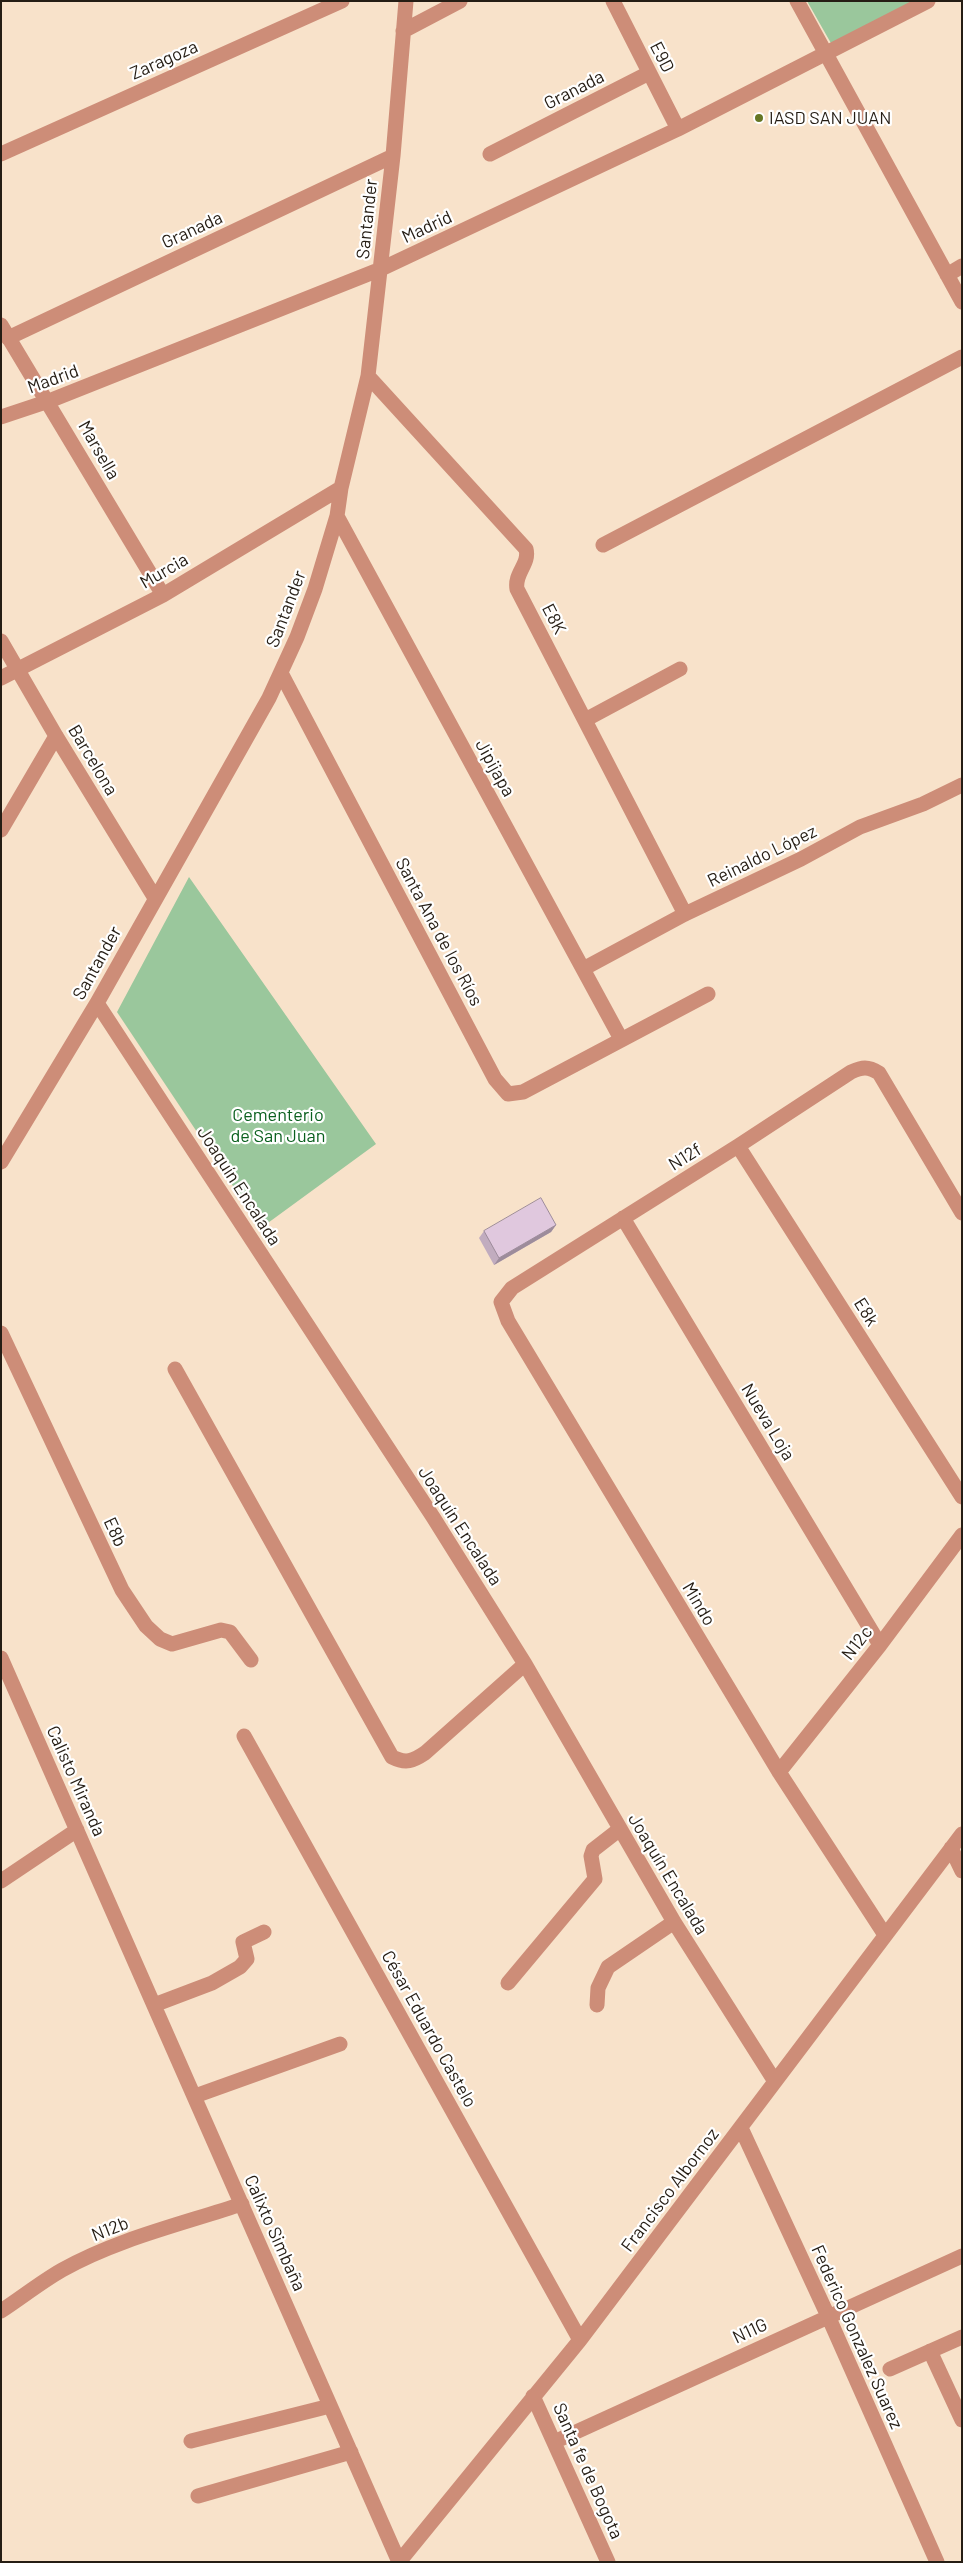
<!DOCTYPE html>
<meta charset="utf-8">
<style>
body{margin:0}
#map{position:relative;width:963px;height:2563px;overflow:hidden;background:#f8e2ca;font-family:Barlow,sans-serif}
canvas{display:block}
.frame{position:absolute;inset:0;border:2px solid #251d14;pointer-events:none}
</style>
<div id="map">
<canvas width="963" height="2563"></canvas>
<div class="frame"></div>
</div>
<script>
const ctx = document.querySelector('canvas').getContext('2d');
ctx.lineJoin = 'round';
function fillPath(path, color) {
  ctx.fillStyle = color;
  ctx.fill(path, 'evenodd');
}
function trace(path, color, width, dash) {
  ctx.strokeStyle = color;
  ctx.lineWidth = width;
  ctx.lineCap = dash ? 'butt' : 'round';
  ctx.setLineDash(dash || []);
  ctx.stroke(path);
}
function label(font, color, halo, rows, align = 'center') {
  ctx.font = font + ' Barlow,sans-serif';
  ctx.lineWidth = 4.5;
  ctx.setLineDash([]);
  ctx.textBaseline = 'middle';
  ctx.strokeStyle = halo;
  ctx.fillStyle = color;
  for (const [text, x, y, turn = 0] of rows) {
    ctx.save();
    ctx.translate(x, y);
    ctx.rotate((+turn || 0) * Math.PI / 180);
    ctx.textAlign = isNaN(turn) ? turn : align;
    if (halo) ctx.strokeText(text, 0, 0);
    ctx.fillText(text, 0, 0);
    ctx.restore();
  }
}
const green = new Path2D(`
 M807 1H914L832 45Z
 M189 877 376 1144 261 1228 117 1012Z`);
const minor = new Path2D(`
 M613 1 678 129
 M797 1 962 302
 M403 31 460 1
 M1 154 342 1
 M490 154 649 73
 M947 275 962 266
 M1 325 163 595
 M8 338 393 156
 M368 376 526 549C530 564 514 573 517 589L685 914
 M1 417 49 401 381 269 678 129 928 1
 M337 516 621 1039
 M603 545 962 357
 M1 641 56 736 155 898
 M281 673 495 1079 508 1094 523 1092 708 994
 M1 678 163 595 341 488
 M585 720 680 669
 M1 830 56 736
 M583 969 685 914 801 859 860 827 923 804 962 785
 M97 1003 433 1517 525 1664 674 1922 774 2080
 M738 1146 962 1497
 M1 1162 97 1003 269 698 297 637 315 589 337 516 341 488 368 376 393 156 406 1
 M623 1218 880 1645
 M1 1333 122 1590 146 1626 160 1639 172 1644 221 1630 230 1632 251 1660
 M175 1369 392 1757C406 1764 413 1761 425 1753L525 1664
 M1 1658 399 2562
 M244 1736 580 2340
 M779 1772 880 1645 962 1535
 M951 1848 962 1871
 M1 1881 77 1830
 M885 1935 779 1772 508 1321 501 1302 512 1288 738 1146 851 1072C862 1067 868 1066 879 1073L962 1213
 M508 1983 595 1879 591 1856 593 1850 620 1829
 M154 2005 212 1983 240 1967 247 1959 243 1942 264 1932
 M597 2005 598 1988 608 1967 674 1922
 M195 2096 340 2044
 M741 2128 828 2316 937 2562
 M1 2311C21 2298 41 2282 62 2270 117 2239 182 2224 242 2204
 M930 2351 962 2420
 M890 2369 962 2337
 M533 2396 608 2562
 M191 2441 330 2406
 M554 2442 962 2256
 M198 2496 351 2452
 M399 2562 580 2340 962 1834`);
const wall = new Path2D(`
 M556 1225 551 1232 494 1265 479 1238 484 1231Z`);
const shadedWall = new Path2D(`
 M556 1225 551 1232 494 1265 499 1258Z`);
const building = new Path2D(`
 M541 1198 556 1225 499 1258 484 1231Z`);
const markers = [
 [759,118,5,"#657624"]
];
const streetNames = [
 ["E9D",662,57,63],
 ["Zaragoza",164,60,-24],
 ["Granada",574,90,-27],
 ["Santander",367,219,-84],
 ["Madrid",427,227,-25],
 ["Granada",192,230,-25],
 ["Madrid",53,379,-20],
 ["Marsella",99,450,60],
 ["Murcia",164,571,-30],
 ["Santander",286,609,-69],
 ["E8K",554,619,63],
 ["Barcelona",93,760,59],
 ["Jipijapa",495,768,61],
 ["Reinaldo López",762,856,-26],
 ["Santa Ana de los Ríos",439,932,62],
 ["Santander",97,963,-61],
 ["N12f",685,1157,-32],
 ["Joaquín Encalada",239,1186,57],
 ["E8k",866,1312,58],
 ["Nueva Loja",768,1422,59],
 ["Joaquín Encalada",460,1526,57],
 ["E8b",115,1532,65],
 ["Mindo",699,1604,59],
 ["N12c",857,1643,-52],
 ["Calisto Miranda",76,1781,66],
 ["Joaquín Encalada",668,1874,59],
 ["César Eduardo Castelo",429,2029,61],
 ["Francisco Albornoz",670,2190,-53],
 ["N12b",110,2229,-21],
 ["Calixto Simbaña",275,2233,66],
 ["N11G",750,2331,-25],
 ["Federico Gonzalez Suarez",857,2337,66],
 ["Santa fe de Bogota",588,2471,66]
];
const poiNames = [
 ["IASD SAN JUAN",769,118]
];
const parkNames = [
 ["Cementerio",278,1115],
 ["de San Juan",278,1136]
];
fillPath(green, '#9ac79c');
trace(minor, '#cd8d78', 15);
fillPath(wall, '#c1acbf');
fillPath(shadedWall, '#9d8c9b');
fillPath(building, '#e0c8de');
trace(building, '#9d8c9b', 1);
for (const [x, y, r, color] of markers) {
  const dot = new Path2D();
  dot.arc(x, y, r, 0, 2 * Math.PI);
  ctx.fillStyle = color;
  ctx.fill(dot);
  trace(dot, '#fff', 2);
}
label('18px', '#251d14', '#fff', streetNames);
label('18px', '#251d14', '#fff', poiNames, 'left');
label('18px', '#0a601e', '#fff', parkNames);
</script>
